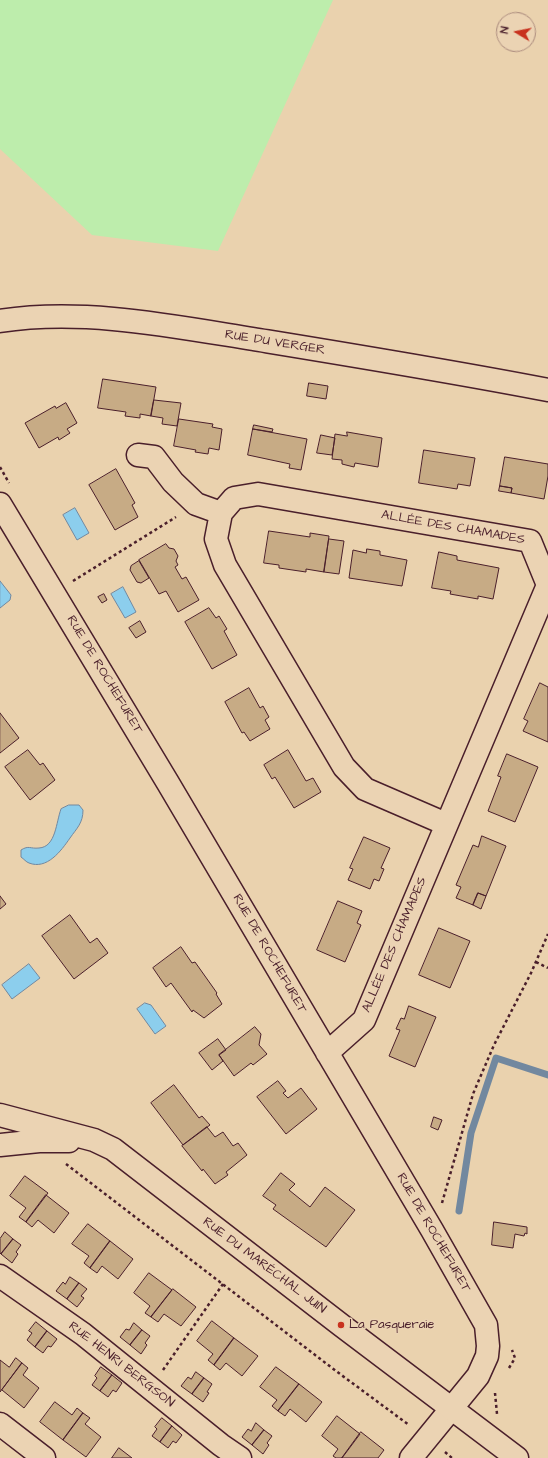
<!DOCTYPE html>
<meta charset="utf-8">
<style>
body{margin:0}
#map{position:relative;width:548px;height:1458px;overflow:hidden;background:#ead2ae;font-family:"Architects Daughter",sans-serif}
canvas{display:block}
.north{position:absolute;left:496px;top:12px;width:40px;height:40px;box-sizing:border-box;background:#ebd3b3;border:1px solid #ab8b7d;border-radius:50%;rotate:280deg;font-size:11px;font-weight:700;line-height:16px;text-align:center;color:#4a1f2b}
.north::after{content:'';display:block;margin:auto;width:14px;height:18px;background:#c8321e;clip-path:polygon(50% 0,100% 100%,50% 72%,0 100%)}
</style>
<div id="map">
<canvas width="548" height="1458"></canvas>
<div class="north">N</div>
</div>
<script>
const ctx = document.querySelector('canvas').getContext('2d');
ctx.lineJoin = 'round';
function fillPath(path, color) {
  ctx.fillStyle = color;
  ctx.fill(path, 'evenodd');
}
function trace(path, color, width, dash) {
  ctx.strokeStyle = color;
  ctx.lineWidth = width;
  ctx.lineCap = dash ? 'butt' : 'round';
  ctx.setLineDash(dash || []);
  ctx.stroke(path);
}
function label(font, color, halo, rows, align = 'center') {
  ctx.font = font + ' "Architects Daughter",sans-serif';
  ctx.lineWidth = 3;
  ctx.setLineDash([]);
  ctx.textBaseline = 'middle';
  ctx.strokeStyle = halo;
  ctx.fillStyle = color;
  for (const [text, x, y, turn = 0] of rows) {
    ctx.save();
    ctx.translate(x, y);
    ctx.rotate((+turn || 0) * Math.PI / 180);
    ctx.textAlign = isNaN(turn) ? turn : align;
    if (halo) ctx.strokeText(text, 0, 0);
    ctx.fillText(text, 0, 0);
    ctx.restore();
  }
}
const green = new Path2D(`
 M0 0H333L218 251 92 235 0 149Z`);
const water = new Path2D(`
 M75 508 89 533 77 540 63 515Z
 M0 581 11 595 10 600 0 608Z
 M123 587 136 612 125 618 111 594Z
 M69 805H79L83 810C83 823 77 828 70 838 61 851 47 870 29 863 26 862 24 859 21 857V850C29 845 30 849 39 848 56 847 56 822 61 809Z
 M29 964 40 978 12 999 2 985Z
 M145 1003 151 1005 166 1026 155 1034 137 1009Z`);
const stream = new Path2D(`
 M459 1211 471 1133 496 1058 548 1075`);
const building = new Path2D(`
 M103 379 156 387 151 416 140 414V418L125 416 126 412 98 408Z
 M309 383 328 386 326 399 307 396Z
 M154 400 181 403 177 426 162 424 163 418 151 416Z
 M66 403 77 423 67 429 70 433 59 440 58 437 39 448 25 423 55 406 56 408Z
 M179 419 213 424 212 427 222 429 219 450 209 448 208 454 195 452 196 450 174 446Z
 M254 425 273 429 272 432 253 429Z
 M253 429 307 439 301 470 289 468 290 464 248 455Z
 M347 432 382 438 378 467 355 463 354 467 342 464V460L332 459 335 434 347 436Z
 M321 435 335 438 332 455 317 453Z
 M424 450 475 458 470 486 458 484 457 489 419 483Z
 M505 457 548 464V476L544 499 511 493 512 488 500 486Z
 M116 469 135 503 132 505 138 517 115 530 89 485Z
 M500 486 512 488 511 493 499 491Z
 M269 531 310 537V533L329 536 324 572 306 569V572L279 568V565L264 563Z
 M329 539 344 541 339 574 324 572Z
 M166 544 169 548 174 549 178 556 176 561 178 565 175 567 182 579 186 577 199 600 178 612 166 591 159 594 139 560Z
 M367 549 380 551V555L407 560 402 586 349 578 353 550 366 553Z
 M439 552 457 556V560L499 568 493 599 478 596V599L450 594 451 591 432 588Z
 M139 561 149 578 141 583 137 582 130 570 131 566Z
 M104 594 107 600 102 603 98 597Z
 M209 608 216 618 219 616 227 629 224 631 237 655 212 669 185 622Z
 M140 621 146 632 136 638 129 628Z
 M540 683 548 687V742L523 731 528 721 524 719Z
 M249 688 260 708 263 706 269 717 265 720 270 729 250 741 244 732 242 733 225 702Z
 M0 713 19 738 0 753Z
 M28 750 40 765 43 763 55 780 30 800 5 767Z
 M288 750 306 781 313 778 321 792 294 808 275 777 272 779 264 765Z
 M507 754 538 767 515 822 488 811 501 777 498 776Z
 M482 836 506 846 486 896 478 893 473 905 456 898 461 887 456 885 473 845 478 847Z
 M364 837 390 848 381 868 384 869 379 881 374 879 370 889 348 880 353 869 350 868Z
 M478 893 486 896 481 909 473 905Z
 M0 896 6 904 0 909Z
 M338 901 362 911 357 923 361 925 345 962 317 950Z
 M70 915 90 943 97 938 108 953 74 979 42 936Z
 M439 928 470 941 450 988 419 975Z
 M181 947 192 963 195 962 217 993 216 994 222 1004 204 1018 193 1010 192 1012 171 983 166 987 153 968Z
 M409 1006 436 1017 415 1067 389 1056 400 1030 396 1029 401 1018 404 1019Z
 M255 1027 261 1034 259 1045 267 1054 253 1065 251 1063 234 1076 219 1055Z
 M218 1039 226 1050 219 1055 223 1061 212 1070 199 1053Z
 M278 1081 286 1091 283 1093 288 1098 301 1088 317 1109 286 1134 257 1097Z
 M174 1085 199 1118 202 1116 210 1125 183 1145 151 1103Z
 M434 1117 442 1120 438 1130 431 1127Z
 M207 1127 215 1137 223 1132 233 1146 238 1143 247 1155 226 1172 228 1175 215 1184 203 1169 202 1171 182 1146Z
 M281 1173 295 1184 289 1190 310 1207 325 1187 355 1210 326 1247 273 1209 276 1205 263 1196Z
 M25 1176 48 1193 26 1222 19 1217 26 1208 10 1196Z
 M46 1195 69 1213 54 1233 38 1220 32 1227 26 1222Z
 M494 1222 527 1227V1234L525 1233 524 1236 515 1234 513 1248 492 1245Z
 M88 1224 110 1241 90 1268 84 1263 89 1256 72 1244Z
 M5 1232 13 1239 1 1254 0 1253V1239Z
 M13 1239 21 1245 16 1252 18 1254 12 1263 1 1254Z
 M110 1241 133 1259 118 1279 102 1266 97 1273 90 1268Z
 M149 1273 172 1290 151 1317 145 1313 150 1306 134 1293Z
 M70 1277 79 1283 67 1299 56 1291 63 1282 65 1284Z
 M79 1283 87 1289 81 1296 84 1298 77 1307 67 1299Z
 M173 1289 196 1307 181 1326 164 1314 158 1322 151 1317Z
 M212 1321 234 1338 214 1365 208 1360 213 1354 197 1341Z
 M36 1322 47 1331 35 1347 27 1340 32 1333 29 1331Z
 M134 1323 142 1330 130 1345 120 1337 126 1329 129 1330Z
 M142 1330 150 1336 145 1343 147 1345 141 1354 130 1345Z
 M47 1331 57 1339 51 1347 48 1346 43 1353 35 1347Z
 M234 1338 258 1356 242 1376 226 1363 220 1370 214 1365Z
 M16 1358 22 1363 0 1392V1360L9 1367Z
 M22 1363 28 1368 23 1375 39 1388 24 1408 2 1390Z
 M101 1367 112 1375 100 1391 92 1385 97 1378 95 1376Z
 M276 1367 299 1384 278 1411 272 1406 277 1400 260 1387Z
 M196 1372 204 1378 192 1394 181 1386 188 1377 191 1379Z
 M112 1375 122 1383 116 1392 113 1390 108 1397 100 1391Z
 M204 1378 212 1384 207 1392 209 1393 203 1402 192 1394Z
 M299 1384 322 1402 306 1422 290 1409 285 1416 278 1411Z
 M55 1402 72 1415 77 1408 83 1413 63 1440 40 1422Z
 M83 1413 90 1418 85 1424 101 1437 86 1457 63 1440Z
 M337 1416 360 1434 342 1458H336L333 1456 338 1449 322 1436Z
 M162 1418 172 1426 160 1442 152 1436 157 1429 155 1427Z
 M256 1423 264 1430 252 1445 242 1437 248 1429 251 1431Z
 M172 1426 182 1435 176 1443 173 1441 168 1448 160 1442Z
 M264 1430 272 1436 267 1443 269 1445 263 1454 252 1445Z
 M361 1432 384 1450 378 1458H342Z
 M119 1448 132 1458H112Z`);
const path = new Path2D(`
 M0 467 9 483
 M73 581 176 517
 M536 962 548 968
 M66 1164 336 1371 409 1425
 M442 1203 473 1094 494 1045 531 973 548 934
 M509 1368 515 1358 512 1350
 M163 1370 223 1284
 M495 1393 497 1414
 M445 1452 452 1458`);
const street = new Path2D(`
 M0 321C82 308 172 326 253 339 351 355 450 371 548 390
 M138 455 154 457 173 482 196 504 221 513
 M0 504 168 783 432 1230 486 1325 488 1346 487 1356 478 1376 411 1458
 M327 1053 364 1020 548 585 530 541 258 494 234 498 221 513 216 539 225 565 344 767 365 789 446 824
 M0 1276 83 1334 221 1445 240 1458
 M0 1424 44 1458`);
const secondary = new Path2D(`
 M0 1115 94 1140 113 1149 341 1325 517 1458
 M0 1145 39 1141H69`);
const markers = [
 [341,1325,4,"#c8321e"]
];
const streetNames = [
 ["RUE DU VERGER",275,343,9],
 ["ALLÉE DES CHAMADES",453,528,10],
 ["RUE DE ROCHEFURET",104,675,59],
 ["ALLÉE DES CHAMADES",395,945,-67],
 ["RUE DE ROCHEFURET",269,954,60],
 ["RUE DE ROCHEFURET",433,1233,60],
 ["RUE DU MARÉCHAL JUIN",264,1266,37],
 ["RUE HENRI BERGSON",121,1365,38]
];
const poiNames = [
 ["La Pasqueraie",349,1325]
];
fillPath(green, '#bdedac');
fillPath(water, '#8cceed');
trace(water, '#72889f', 1);
trace(stream, '#72889f', 7);
fillPath(building, '#c7ab85');
trace(building, '#4a1f2b', 1);
trace(street, '#4a1f2b', 25);
trace(secondary, '#4a1f2b', 25);
trace(path, '#4a1f2b', 2.5, [3, 3]);
trace(street, '#ebd3b3', 22);
trace(secondary, '#ebd3b3', 22);
for (const [x, y, r, color] of markers) {
  const dot = new Path2D();
  dot.arc(x, y, r, 0, 2 * Math.PI);
  ctx.fillStyle = color;
  ctx.fill(dot);
  trace(dot, '#ebd3b3', 1.5);
}
label('13px', '#4a1f2b', '#ebd3b3', streetNames);
label('13px', '#4a1f2b', '#ebd3b3', poiNames, 'left');
</script>
